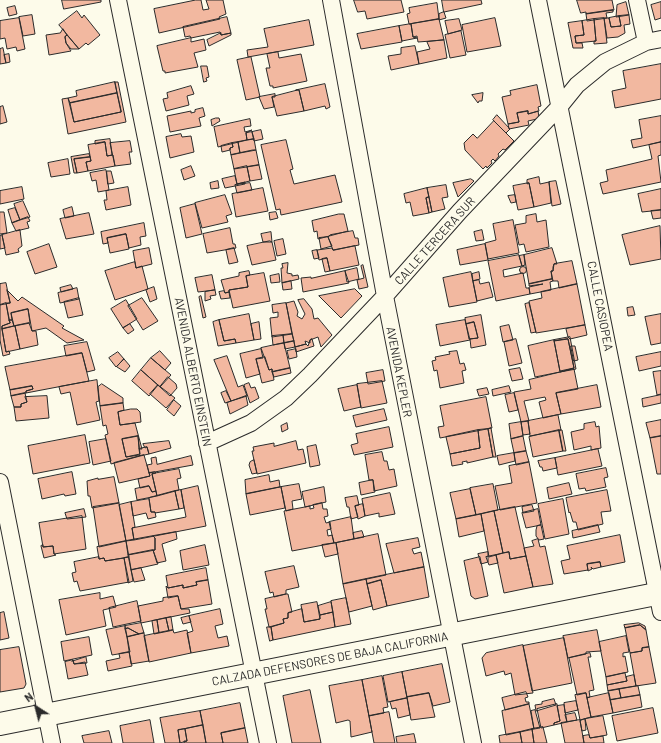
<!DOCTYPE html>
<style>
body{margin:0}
#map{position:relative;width:661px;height:743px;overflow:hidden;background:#fdfbea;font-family:Barlow,sans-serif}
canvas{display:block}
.north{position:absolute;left:16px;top:687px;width:40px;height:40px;-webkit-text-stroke:3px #fdfbea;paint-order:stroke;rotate:324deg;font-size:11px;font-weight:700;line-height:16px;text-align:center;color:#2b2b2b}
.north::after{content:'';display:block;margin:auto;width:14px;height:18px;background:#2b2b2b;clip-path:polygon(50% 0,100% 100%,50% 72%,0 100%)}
</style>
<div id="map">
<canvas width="661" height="743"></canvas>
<div class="north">N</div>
</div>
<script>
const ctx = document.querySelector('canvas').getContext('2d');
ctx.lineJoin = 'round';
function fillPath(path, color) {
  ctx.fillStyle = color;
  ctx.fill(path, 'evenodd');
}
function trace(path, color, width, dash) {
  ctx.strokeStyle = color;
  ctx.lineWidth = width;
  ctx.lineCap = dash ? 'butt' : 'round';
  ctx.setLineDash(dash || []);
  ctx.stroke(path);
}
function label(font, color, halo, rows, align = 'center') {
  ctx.font = font + ' Barlow,sans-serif';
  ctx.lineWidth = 3;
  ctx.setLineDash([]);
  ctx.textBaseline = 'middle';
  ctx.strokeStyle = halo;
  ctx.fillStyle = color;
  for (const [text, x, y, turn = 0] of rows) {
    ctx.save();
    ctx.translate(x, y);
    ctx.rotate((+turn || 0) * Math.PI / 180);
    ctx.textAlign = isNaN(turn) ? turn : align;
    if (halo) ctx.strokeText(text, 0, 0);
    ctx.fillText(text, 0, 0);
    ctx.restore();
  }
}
const building = new Path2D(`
 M62 0H101V2L64 9Z
 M196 0H201L203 10 209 9 206 0H223L226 14 219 17 220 19 159 33 154 9Z
 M354 0H401L404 12 367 19 365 11 358 12Z
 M442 0H481L482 4 444 12Z
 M577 0H612L614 10 586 14V12L581 13Z
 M626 2 629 15 616 17 617 5Z
 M661 2V18L655 20 651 5Z
 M437 3 439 19 409 24 407 14 410 13 409 8Z
 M15 6 17 14 9 16 7 8Z
 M613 10V12L606 13 607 18 587 21 586 14Z
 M77 11 82 18 84 15 100 35 88 45 86 43 79 49 59 25Z
 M444 12 446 18 439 20V14Z
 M32 15 35 34 23 36 19 17Z
 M629 15 630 24 624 25 625 33 618 37 607 38 604 18H609L611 27 621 26 619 16Z
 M619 16 621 26 611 27 609 18Z
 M227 17 231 33 221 35 220 32 191 38 190 36 185 37 183 27Z
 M19 18 25 49 17 51 16 47 7 49 5 38 0 39V21Z
 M495 18 501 46 467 52 462 25Z
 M604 18 607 43 594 44V41H596L594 19Z
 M439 19 444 40 418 42 417 36 413 37 411 24Z
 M459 19 462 30 448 34 445 21Z
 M594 19 596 41 576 43 575 36 584 35 582 21Z
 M309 20 314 45 248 57 247 50 268 47 264 29Z
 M582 21 584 35 575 36 576 43H582L583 48H573L568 23Z
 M409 24H411L413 37 417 38 402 41 399 26Z
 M399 26 402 42 361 49 357 34Z
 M63 29 67 35 65 37 66 43 71 51 49 55 46 35 60 33Z
 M461 31 466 55 450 58 445 35Z
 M221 33V35L231 33V35L209 46 207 40Z
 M67 35 79 49H71L66 43 65 37Z
 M191 38V42L204 39 206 50 194 53 198 67 165 73V71H163L157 46Z
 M444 40 447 58 419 64 417 52 430 49 427 42Z
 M415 46 419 64 391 70 388 56 401 54V48Z
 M3 48 6 63 0 64V49Z
 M278 52 279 58 301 54 307 81 273 88V86H270L266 68H270L267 54Z
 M9 54 10 62 6 63 4 55Z
 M251 57 260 97 246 100 237 60Z
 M661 64V99L615 108 612 91 626 88 623 71Z
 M201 66H207L209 77 206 78 207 81 204 82Z
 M115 82 117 93 70 103 68 98 77 96 76 91Z
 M115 82H118L126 122 68 134 62 99 68 98 74 122 121 112Z
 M325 84 330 107 326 109 325 106 304 111 299 90H296Z
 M537 85 541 106 538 107 539 111 528 114V111L517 113 519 122 508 124 502 97 511 95 510 91Z
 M191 86 194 94 187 96 189 105 166 111 163 99 168 98 167 93Z
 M299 90 304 111 277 116 272 97Z
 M117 93 121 112 74 122 70 103Z
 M483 93 482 101H479L478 103 472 95Z
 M275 94V97H272L274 107 264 109 259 97Z
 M3 106 7 122 0 124V107Z
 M203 108 205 116 199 118 201 126 170 132 167 116 191 111V113L195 112V110Z
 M528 111V114L538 111 539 117 537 119 528 121 529 125 509 129 508 124 519 122 517 113Z
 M497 115 510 129 506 133 493 120Z
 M661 116V142L633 148 631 140 642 138 639 120Z
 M216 118H219L220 121 212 126 211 120Z
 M250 119 251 126 244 127 245 132 252 130 246 133 247 140 218 147 214 127Z
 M494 121 514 141 505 150 503 149 498 154 499 156 495 161 493 159 491 161 492 163 487 168 486 166 483 169 465 150 464 143 473 134 477 138Z
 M261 130 263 139 254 141 252 132Z
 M252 132 254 139 247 140 246 133Z
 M181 134 182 137 191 136 194 152 170 158 166 137Z
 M110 139 112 155 107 156 105 142 95 144V141Z
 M254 139 256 150 240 153 238 142Z
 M286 140 293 169 290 170 294 184 335 175 342 202 281 215 280 209 276 210 261 145Z
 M130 141 132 152H129L131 164 115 166 110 143Z
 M105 142 107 156 113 155 115 166 88 171 86 162 91 161 88 145Z
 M238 142 240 153 231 155 230 150V148L233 147 232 143Z
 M661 142V155L658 156 661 182 603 194 600 183 608 181 606 170 652 159 649 145Z
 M232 143 233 147 230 148V150L222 152 221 146Z
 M253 150H256L259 165 234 169 231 155Z
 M89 154 90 157 74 159 77 173H74L71 157Z
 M90 157 91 161 86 162 88 171 77 173 74 159Z
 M68 159 70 174 51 177 48 163Z
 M259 165 262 179 250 181 247 167Z
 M191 166 195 176 184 180 181 170Z
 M247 166 250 181 237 184 234 169Z
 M106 170 109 190 98 192 96 180 92 181 90 173Z
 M107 171H111L114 183 108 184Z
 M235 176 237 184 245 182V184L225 188 222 179Z
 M539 177 540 184 549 182 551 203 534 207 529 183 527 184V180Z
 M471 179 474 181 458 197 453 183Z
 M218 181 219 188 211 189 210 183Z
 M556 181 561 204 552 206 549 182Z
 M250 183 252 190 237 193 235 185Z
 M529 183 534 207 518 210 513 186Z
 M446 185 448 197 442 198 445 209 432 212 427 188Z
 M22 187 24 199 0 204V191Z
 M128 187 131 205 106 210 104 200H107L106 191Z
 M263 188 268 211 236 217 232 194Z
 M427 188 429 197 426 198 429 213 413 216 410 202 406 203 404 194Z
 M661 189V210L642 212 638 194Z
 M225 195 232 214 226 216 228 222 202 228 195 203Z
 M515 195 516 202 511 203 508 196Z
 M429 197 432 212 429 213 426 198Z
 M23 201 30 217 20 220 14 204Z
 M195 204 202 234 186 238 180 208Z
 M72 207 74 216 65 218 63 210Z
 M15 208 20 220 12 223 8 210Z
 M661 210V218L653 219 651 211Z
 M0 212H4L7 233 0 234Z
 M276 212 278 218 270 220 269 213Z
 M89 213 94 234 66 239 60 219Z
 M339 214H344L348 231 318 239 317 231 314 232 312 221Z
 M536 214 537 222 546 220 549 247 526 252 524 244 519 245 515 225 526 223V216Z
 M28 217 30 221 27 222 29 228 16 231 12 223Z
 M513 220 519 253 488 259 485 243 496 240 493 224Z
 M144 223 146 236 140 237 141 245 129 248 126 234 107 238 108 243 103 244 101 232Z
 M660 226 661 259 630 265 622 235Z
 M230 228 233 244H235L236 248 207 253 203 234Z
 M20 230 22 246 18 249 19 252 6 255 2 235Z
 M482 230 484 240 476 241 474 232Z
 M353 231 355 238H358L359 245 333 250 328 237 330 235Z
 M271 232 272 242H263L261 234Z
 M126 234 129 249 110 253 107 238Z
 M2 235 5 248 0 249V236Z
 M328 237 332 246 321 249 319 238Z
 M283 239 286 254 277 256 274 241Z
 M270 241 272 242 276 260 252 265 247 246Z
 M49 244 57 267 35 274 27 252Z
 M485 244 488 260 460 265 457 250Z
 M355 246 359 265 330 271 327 258 319 260 317 250 332 248 333 250Z
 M149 248 152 264 136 268 133 251Z
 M234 248 238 262 229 264 226 250Z
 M552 248 557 264H554L553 271H551L552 279 529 284 524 255Z
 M317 250 319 258 314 259 312 251Z
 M519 255 522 266 503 270 504 277 523 273 526 288H529L530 294 496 301 488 261Z
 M524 255 525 265 522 266 519 256Z
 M327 258 330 271 325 272 322 259Z
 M572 261 577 284 559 288 558 281H553L551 271H553V267L554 264Z
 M135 262 136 268 142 266 148 289 115 300 105 271Z
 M288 263 287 273 292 274V276L298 275 299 279 282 283 281 268H283L282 264Z
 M363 265 368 287 359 289 357 280 364 278 361 266Z
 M519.5 270a3.5 3.5 0 1 1 7 0a3.5 3.5 0 1 1-7 0Z
 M357 268 359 279 347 282 345 271Z
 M249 271 250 275 246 276 248 287 229 290V292L225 293 221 280 239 276V273Z
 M345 271 349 283 303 292 301 278 311 277V278Z
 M471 272 477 302 449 307 443 278Z
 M479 272 480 279 473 281 472 274Z
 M264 273 270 301 233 308 229 290 248 287 246 276Z
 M279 274 280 282 271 283 270 276Z
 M212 275 215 290 198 292 195 278Z
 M552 279 553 281 550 282 551 290 530 294 529 287 543 284 529 286V284Z
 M479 280 480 284 489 282 493 297 477 301 473 281Z
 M291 281 292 289 283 290 282 283Z
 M6 283 10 303 0 305V284Z
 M577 284 585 325 536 333 529 301 542 298 541 292Z
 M71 285 73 289 61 292 60 288Z
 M154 287 157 299 150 302 146 290Z
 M77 288 79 299 60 303 58 293Z
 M355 289 362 296 341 318 319 296Z
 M7 290 18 301 22 297 64 326 62 328 84 340 67 343 46 328 32 331 28 309 11 313 12 320H9L6 303H10Z
 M215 290 216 295 210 296 211 299 205 301V292Z
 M224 291 225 293 229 292 230 298 221 299 219 292Z
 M201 296 206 317 203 318 199 297Z
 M79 298 83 315 68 318 64 302Z
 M142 298 158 321 143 330 128 306Z
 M304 299 312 309 314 319 318 318 332 335 321 347 318 337 310 340V343L305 341 306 344 295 347 286 303 294 301 298 312 297 316 302 319 305 314 298 300Z
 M126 300 137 319 123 328 111 309Z
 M6 303 10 323 2 326V329L6 352 9 351 10 354 3 356 0 340V305Z
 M286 303 292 334 272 337 270 318 278 317V312L273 313 272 305Z
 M529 303 536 332 531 333 525 304Z
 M633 307 635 315 628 316 627 308Z
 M28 309 30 323 14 326 11 313Z
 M249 314 254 340 236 343 235 339 224 341 219 320Z
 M661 314V343L651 345 645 317Z
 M481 315 486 345 471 348 470 339 478 338 474 322 466 324 465 318Z
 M9 320H12L14 326 2 329V326L10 323Z
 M219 320 224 341 235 339 236 343 218 346 213 322Z
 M465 320 470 340 440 346 436 325Z
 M259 322 261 339 254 340 251 324Z
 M474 322 478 338 469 339 466 324Z
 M29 323 32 331H36L38 345 20 349 15 326Z
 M130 324 134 330 128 334 123 328Z
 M509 325 513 340 503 342 500 327Z
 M585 325 587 335 570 339 568 337 566 329Z
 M14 326H15L20 349 6 352 2 329Z
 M292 334 294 341 284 343 283 335Z
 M283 335 284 343 273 345 272 336Z
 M570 337 576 369 560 372 574 368 568 339 554 341V340Z
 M312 339 314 346 296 352 295 347 306 344 308 346 310 340Z
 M516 339 522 363 509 366 504 342Z
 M568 339 574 368 560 371 554 341Z
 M554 340 560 372 535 377 528 346Z
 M294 341 295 347 285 349 284 343Z
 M87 342 95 370 87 372 82 353 66 356 64 346Z
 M284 343 290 368 272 372V369L269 370 261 348Z
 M571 346H575L578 360 574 361Z
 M261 349 263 358 256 359 260 374 246 378 240 354Z
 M296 349 297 357 289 359 287 351Z
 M160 351 171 363 165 370 151 358Z
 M457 351 460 364 464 363 466 370 462 371 464 383 440 388 437 370 434 371 432 361 436 360 435 357 450 354 449 352Z
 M118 352 124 359 116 367 109 358Z
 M661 352V366L639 371 636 357Z
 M82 353 89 381 26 393V391L33 389 32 386 10 390 5 367Z
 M227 356 238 387 243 385 247 396 231 401 214 360Z
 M265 357 269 370 272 369 274 380 262 383 256 359Z
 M151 358 171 375 160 387 141 370Z
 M124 359 130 366 125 372 117 367Z
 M290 368 291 373 274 377 272 372Z
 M520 368 523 379 512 381 509 370Z
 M574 369 578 389 556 393 561 414 543 418 539 402 546 400 545 397 524 401 529 421 521 422 514 392 531 389 529 380Z
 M141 370 158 385 149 396 132 381Z
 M383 370 385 381 368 384 366 373Z
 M661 371V394L657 395 653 372Z
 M168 377 176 384 177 388 170 396 160 387Z
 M97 380 99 401 96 402 100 420 77 425 70 392 61 394 59 387Z
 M382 381 387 403 361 408 357 384Z
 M249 383 251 388 255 387 259 398 250 403 244 385Z
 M102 384 123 398V403L100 406 98 387Z
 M158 385 175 398 166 408 150 394Z
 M357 385 361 407 344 411 338 389Z
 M597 385 601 407 561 414 556 393Z
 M32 386 33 389 26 391V393L11 396 10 390Z
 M509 386 511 392 493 396 492 390Z
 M487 388 489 394 479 396 477 390Z
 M226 391 231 401 225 403 221 393Z
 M25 393 27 402 21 404V407H14L11 396Z
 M514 393 518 410 509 412 505 395Z
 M661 395V403L643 407 642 399Z
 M47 396 49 418 16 421 14 407H21V404L27 402 25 397Z
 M246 396 248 405 230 414 227 403Z
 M486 397 492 428 440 438 438 427 444 426 440 406Z
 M174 400 181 406 174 416 167 410Z
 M123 403 124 410 118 412 120 425 135 423 142 449H139L138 436 122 439 126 457 139 455 140 456 111 464 105 435 108 434 106 425 103 426 100 406Z
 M131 409H137L140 412 141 422 120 425 118 412Z
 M384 409 387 420 356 427 353 416Z
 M558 415 561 430 530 436 528 421Z
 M661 420V436L650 438 646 423Z
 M528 421 530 434 523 435 521 422Z
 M521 422 523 436 511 439 509 424Z
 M595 422 596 427 599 426 601 448 591 450V446L574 450 571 432 584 429V424Z
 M287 423 288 429 282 432 281 426Z
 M389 427 393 447 354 455 351 445 358 443 356 434Z
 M491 428 496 457H493L488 429Z
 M488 429 493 457 467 463V461L462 462 463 464 452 466 450 454 480 448 478 430Z
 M478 430 480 448 450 454 446 437Z
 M559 430H562L566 451H563Z
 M559 430 563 451 533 457 529 437Z
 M85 435 90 463 33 474 28 446Z
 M138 436 140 454 126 457 122 439Z
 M523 436 526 451 514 453 511 439Z
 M661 436V474H657L650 438Z
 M106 439 111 461 93 465 89 442Z
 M169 441 171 448 149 454 147 447 145 448 143 444Z
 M296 441 298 450 303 449 306 463 257 474 252 451H254L253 447 274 443V446Z
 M316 445 320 465 310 467 307 447Z
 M147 447 149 454 140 456 139 449Z
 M598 449 602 466 558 475 555 458Z
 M526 451 529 462 516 465 514 453Z
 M382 452 384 461H387L389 470 394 469 397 486 374 491 373 480H369L365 455Z
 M514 453 515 461 499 465 497 456Z
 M144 455 150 476 119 483 114 463Z
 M191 456 193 465 149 473 147 465 152 464 151 458 156 457 157 464Z
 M555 458 557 468 543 471 542 467H540L538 461Z
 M254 460 257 473 252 474 249 465 250 462Z
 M529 462 537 503 500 510 495 486 512 483 509 466Z
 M606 468 608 477 604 478 606 487 586 491 585 488 579 489 576 474Z
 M179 469 181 478 177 479 179 490 157 496 152 474Z
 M72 472 76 494 65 496 64 494 42 499 38 479Z
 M155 472 156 473 152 474 156 491 152 492 149 486 140 488 138 479 150 476 149 473Z
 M269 475 270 482 279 480 280 487 246 494 245 480Z
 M114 477 119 503 92 508 90 496H88L87 481 98 478V479Z
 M373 480 375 492 361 495 359 483Z
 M569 483 572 494 549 499 547 488Z
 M299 484 302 499 292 501 293 509 286 511 281 487Z
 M493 484 498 510 476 515 470 488Z
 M149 486 152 492 156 491 157 496 137 500 135 489Z
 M198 486 206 526 134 540 132 528 186 517 181 490Z
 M281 487 285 508 250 515 246 494Z
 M324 487 326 502 305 507 302 492Z
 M470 489 476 515 456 519 450 493Z
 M181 490 184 508 179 509 175 491Z
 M607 490 611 511 601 512 603 524 578 530 576 522H573L570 512 569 513 566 498Z
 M175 491 179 509 155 513V512H151L149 498Z
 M390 493 395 514 379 517V513L365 516 362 499Z
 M357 496 359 505 355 506 358 517 351 519 349 507H347L345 498Z
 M149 499 151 512H155L156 517 148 519 146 513 133 516 131 502Z
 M563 499 569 534 545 539 538 504Z
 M131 502 135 527 132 528 134 540 126 541 119 505Z
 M119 503 126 541 99 547 93 507Z
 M322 503 323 509H327L328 516 324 517 326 523 330 522 331 529 327 530 328 536 332 535 334 543 292 551 284 511 310 506V509L314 508 313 505Z
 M363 504 365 516 358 519 355 506Z
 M532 505 534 511 523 513 522 507Z
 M515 507 526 556 510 559 509 552 503 553 494 511Z
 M84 509 86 517 67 519 65 513Z
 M538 509 541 525 526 528 522 513Z
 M494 511 503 553 489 557 481 514Z
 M481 514 484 531 459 537 456 519Z
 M82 516 86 549 54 554 53 546 43 547 39 523Z
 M351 517 354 539 334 543 329 522Z
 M541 525 544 539 539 540 536 536V530L537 526Z
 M598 525 600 532 573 538 572 531Z
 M362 531 364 537 354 539 353 533Z
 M176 532 177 539 162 544 166 561 157 563 153 550H155V538L153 536Z
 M378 534 386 575 343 584 336 543Z
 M620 535 625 562 601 567 600 562 587 564 588 570 564 574 561 561 570 559 567 546Z
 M153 536 155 538V550L128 555 126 541Z
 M418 538 420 547 412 549 414 554 421 552 424 567 394 573 386 544Z
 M538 539 540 547 545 546 553 584 533 587 524 548 534 546 532 541Z
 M126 541 129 557 105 561 104 558 99 559 97 547Z
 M336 543 338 554 325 557 322 545Z
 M43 545V547L53 546 54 554 56 555 44 558 41 546Z
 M205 545 209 565 183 570 180 551Z
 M153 550 158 564 131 570 128 555Z
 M488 552V562L481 564 478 554Z
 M509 552 510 559 526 556 533 587 504 593 496 555Z
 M496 555 498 563 489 565 486 557Z
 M99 557V559L104 558 105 561 124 558 129 582 80 591 77 581 74 582 72 573 76 572 74 562Z
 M129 557 133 581 128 583 124 558Z
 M480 557 488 596 475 599 471 596 464 561Z
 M600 562 601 567 593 569 591 567 592 569 588 571 587 564Z
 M294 566 299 587 286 590V594L274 597 273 592 270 593 265 572Z
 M424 567 429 597 387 606 381 580 367 584 366 579Z
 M141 568 145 580 134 582 131 570Z
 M206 568 208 580 196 582 197 585 183 588V585L168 588 166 576Z
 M366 579 372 606 349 612 343 584Z
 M208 580 212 604 181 609 178 596 168 598 166 586 168 588 183 585V588L197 585 196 582Z
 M381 580 387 606 373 610 367 584Z
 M100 593V599L113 596 116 607 103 610 106 626 66 635 59 600Z
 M286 594H288L292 612 288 613V618L283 619 284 623 269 627 265 609H267L265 599Z
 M178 596 181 609H189L190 613 141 623 138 606 163 601V598Z
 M346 598 351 624 335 627 331 601Z
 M137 601 141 621 113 627 109 608Z
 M317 602 320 619 304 622 301 605Z
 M331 602 333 612 320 615 318 606Z
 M220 609 223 624 215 626 218 638 227 636 229 646 191 653 187 633 193 631 189 616Z
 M302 609 304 622 320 619V615L333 612 335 627 273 640 271 627 284 623 283 619 288 618V613Z
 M4 612 9 638 0 640V613Z
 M189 616 191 622 183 624 181 618Z
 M171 617 173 630 169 631 166 618Z
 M166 618 169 631 159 633 157 620Z
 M157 620 159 633 154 634 152 621Z
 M141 623 144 633 139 634 128 628 125 629V626Z
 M639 623 645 626 646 630 640 625 625 628 624 625Z
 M640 625 646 630 649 647 642 648V651L630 653 625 628Z
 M125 626 130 652 112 655 106 630Z
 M267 627H271L273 640 270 641Z
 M128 628 139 634 127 637 125 629Z
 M173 630 174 633 187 630 191 653 149 662 144 636Z
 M597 630 601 651 586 652V654L568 658 563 636Z
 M144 633 149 661 131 664 127 637Z
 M626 636 629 652 623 653V657L625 656 628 672 606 677 599 642Z
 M89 637 92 655 64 661 61 642Z
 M564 638 572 683 532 691 523 646Z
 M523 645 533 693 515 695 511 673 505 675 504 671 486 676 482 658 486 653Z
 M19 647 26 684 24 688 0 692V650Z
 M649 647 656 683 636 686 630 653 642 651V648Z
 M129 652 132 666 108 671 106 661 120 658 119 654Z
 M590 653 591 657H588L594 690 589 691 590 697 587 698 586 693 577 695 569 658Z
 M86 657 87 663 74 664 73 660 72 661Z
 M73 660 74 664 85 662 88 675 68 679 65 662Z
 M442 664 450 702 433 706 429 693 407 697 402 672Z
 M402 672 407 698 388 702 383 676Z
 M625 673 627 681 607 685 606 677Z
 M634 675 636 686 608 691 607 685 627 681 626 677Z
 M382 676 388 707 383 708 384 713 369 716 362 680Z
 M362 680 372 732 351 737 350 721 348 720 336 723 329 686Z
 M638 686 640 695 621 698 619 689Z
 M619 689 621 698 610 700 608 691Z
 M310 690 321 743H292L283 696Z
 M526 692 528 697 525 698 526 702H529V704L505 710 502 698Z
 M429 693 435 717 411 720 407 697Z
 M586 693 591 717 580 720 575 695Z
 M609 693 613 713 591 717 587 698Z
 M640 695 642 707 613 713 610 700Z
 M407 698 410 715 398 718 396 708 392 709 390 702Z
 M554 699 556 705 536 711 535 705 542 704V702Z
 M576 701 578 710 565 713 564 703Z
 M240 703 245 728 221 733 223 743H206L200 711Z
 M529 704 534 729 506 735 502 711Z
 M557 704 560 721 554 723V725L541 728 537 709Z
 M564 705 567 722 554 725V723L560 721 557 706Z
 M653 708 658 733 617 741 612 716Z
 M535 710 540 728 534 729 531 711Z
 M200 711 203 725 178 730 180 743H165L160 718Z
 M389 712 395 743H374L369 716Z
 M575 713 577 720 567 722 565 715Z
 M603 716 607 735 590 738 585 719Z
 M585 719 586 730 582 731 580 721Z
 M150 720 154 743H123L120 726Z
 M580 720 584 743H565L561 723Z
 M203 725 206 743H184V741H187L185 729Z
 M543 727 547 743H534L532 729Z
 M245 728 248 743H223L221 733Z
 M185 729 187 741 180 743 178 730Z
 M532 729 534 743H522L520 732Z
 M109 731 112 743H84L82 736Z
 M520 732 522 743H500L499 736Z
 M414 734 416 743H397L396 737Z
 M589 735 590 738 603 736 604 743H584L583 736Z`);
const street = new Path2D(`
 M118 0 268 743
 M331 0 385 296 473 743
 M538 0 661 612
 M637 0 646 42
 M207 443 251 423 286 398 310 375 385 296 460 211 560 106 577 85 605 62 646 42 661 39
 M0 482 52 743`);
const primary = new Path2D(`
 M0 724 661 593`);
const streetNames = [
 ["CALLE TERCERA SUR",435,241,-48],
 ["CALLE CASIOPEA",600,306,79],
 ["AVENIDA ALBERTO EINSTEIN",193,372,79],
 ["AVENIDA KEPLER",399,372,79],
 ["CALZADA DEFENSORES DE BAJA CALIFORNIA",330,659,-11]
];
fillPath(building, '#f2b8a0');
trace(building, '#2b2b2b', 1);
trace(street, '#2b2b2b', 18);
trace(primary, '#2b2b2b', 24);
trace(street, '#fdfbea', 16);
trace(primary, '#fdfbea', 22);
label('12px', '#2b2b2b', '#fdfbea', streetNames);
</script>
